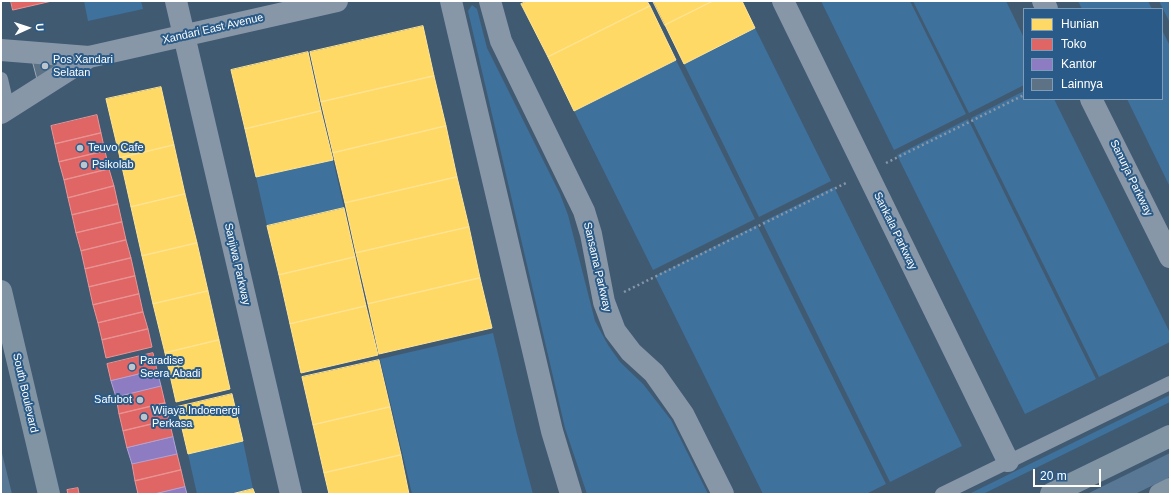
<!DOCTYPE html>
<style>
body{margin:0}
#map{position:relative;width:1171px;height:495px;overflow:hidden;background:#405a72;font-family:Helvetica,sans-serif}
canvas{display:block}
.frame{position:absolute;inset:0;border:2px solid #fff;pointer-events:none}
.legend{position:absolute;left:1023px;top:8px;width:140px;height:92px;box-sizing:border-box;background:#2a5b88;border:1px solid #7f9db8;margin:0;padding:5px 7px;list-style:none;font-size:12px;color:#fff}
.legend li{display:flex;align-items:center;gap:8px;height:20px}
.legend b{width:20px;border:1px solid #7f9db8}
.north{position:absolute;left:8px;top:8px;width:40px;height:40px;-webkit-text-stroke:3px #2a5b88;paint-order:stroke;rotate:87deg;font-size:11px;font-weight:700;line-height:16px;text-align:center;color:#fff}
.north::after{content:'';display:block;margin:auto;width:14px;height:18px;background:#fff;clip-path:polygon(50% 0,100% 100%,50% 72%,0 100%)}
.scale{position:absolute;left:1033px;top:469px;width:68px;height:18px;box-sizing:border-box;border:2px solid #fff;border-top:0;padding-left:5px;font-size:12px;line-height:14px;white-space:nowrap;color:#fff;-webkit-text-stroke:3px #2a5b88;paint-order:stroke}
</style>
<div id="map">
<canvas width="1171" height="495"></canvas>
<div class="frame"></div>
<ul class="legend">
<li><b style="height:11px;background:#ffd966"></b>Hunian</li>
<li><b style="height:11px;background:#e06666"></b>Toko</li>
<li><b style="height:11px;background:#8e7cc3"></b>Kantor</li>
<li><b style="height:11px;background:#5d7284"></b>Lainnya</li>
</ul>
<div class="north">U</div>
<div class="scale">20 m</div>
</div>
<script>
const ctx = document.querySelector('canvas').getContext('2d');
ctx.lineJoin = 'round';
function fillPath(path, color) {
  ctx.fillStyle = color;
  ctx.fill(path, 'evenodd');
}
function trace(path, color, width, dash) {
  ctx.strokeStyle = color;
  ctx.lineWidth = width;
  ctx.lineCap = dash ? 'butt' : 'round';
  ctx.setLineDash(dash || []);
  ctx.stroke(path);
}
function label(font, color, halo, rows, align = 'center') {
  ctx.font = font + ' Helvetica,sans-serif';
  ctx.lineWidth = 4;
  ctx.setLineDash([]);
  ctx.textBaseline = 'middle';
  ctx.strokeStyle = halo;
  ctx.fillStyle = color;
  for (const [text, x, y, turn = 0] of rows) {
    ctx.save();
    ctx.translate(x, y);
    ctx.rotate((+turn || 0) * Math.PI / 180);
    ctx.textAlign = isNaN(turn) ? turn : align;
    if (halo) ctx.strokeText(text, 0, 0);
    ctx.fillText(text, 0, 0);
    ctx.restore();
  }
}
const green = new Path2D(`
 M84 1H141L143 9 88 21Z
 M821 1H910L966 114 894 150Z
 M913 1H1006L1024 38V85L969 113Z
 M1078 1H1148L1152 9H1082Z
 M1159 1H1170V23Z
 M472 5 477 9 487 48 560 194 568 215 595 321 608 345 620 362 643 384 671 420 708 494H587L565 428 468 11Z
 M755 28 831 181 759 217 684 64Z
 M1162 30 1170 46V187L1127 99H1162Z
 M676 60 755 219 653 270 574 111Z
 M1024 91V99H1054L1170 333V342L1099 377 971 118Z
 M968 119 1096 379 1025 414 897 155Z
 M333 160 344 208 267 226 256 177Z
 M834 187 962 446 890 482 762 222Z
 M757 225 886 484 866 494H763L655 276Z
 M493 333 517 434 533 494H412L380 359Z
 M1170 395V402L983 494H969Z
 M243 441 253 489 232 494H197L188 454Z`);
const water = new Path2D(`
 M1 449 12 494H1Z
 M1170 453V477L1135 494H1087Z`);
const homes = new Path2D(`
 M528 1H647L650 6 548 57 521 4Z
 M653 1H713L665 25Z
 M713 1H742L755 28 684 64 665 25Z
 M650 6 676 60 574 111 548 57Z
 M423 26 434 76 321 102 310 52Z
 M308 52 321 111 245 129 231 70Z
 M434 76 446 126 333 153 321 102Z
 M161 87 174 145 120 158 106 99Z
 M321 111 333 160 256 177 245 129Z
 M446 126 457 177 345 203 333 153Z
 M174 145 185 194 131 207 120 158Z
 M457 177 469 227 356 253 345 203Z
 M185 194 197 243 142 256 131 207Z
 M344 208 355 257 279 275 267 226Z
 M469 227 480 278 368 304 356 253Z
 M197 243 208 291 153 304 142 256Z
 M355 257 366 306 290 324 279 275Z
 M480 278 492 328 379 354 368 304Z
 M208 291 219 340 165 353 153 304Z
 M366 306 378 355 301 373 290 324Z
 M219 340 230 389 176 402 165 353Z
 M379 360 390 407 313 425 302 377Z
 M232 394 243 441 188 454 177 407Z
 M390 407 401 455 324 473 313 425Z
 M401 455 409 494H329L324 473Z
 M253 489 255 494H232Z`);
const shops = new Path2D(`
 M11 1H52L13 10Z
 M97 115 101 133 55 144 51 126Z
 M101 133 105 151 59 162 55 144Z
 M105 151 109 169 64 180 59 162Z
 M109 169 114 186 68 198 64 180Z
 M114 186 118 204 72 215 68 198Z
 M118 204 122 222 76 233 72 215Z
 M122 222 126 240 81 251 76 233Z
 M126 240 131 258 85 269 81 251Z
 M131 258 135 276 89 287 85 269Z
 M135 276 139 294 93 305 89 287Z
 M139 294 143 312 98 323 93 305Z
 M143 312 148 329 102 340 98 323Z
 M148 329 152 347 106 358 102 340Z
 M153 353 157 370 111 381 107 364Z
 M161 386 165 403 119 414 116 397Z
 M165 403 169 420 123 431 119 414Z
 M169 420 173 437 127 448 123 431Z
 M177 454 181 470 135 481 132 464Z
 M181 470 185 487 155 494H138L135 481Z
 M78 488 79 494H68L67 490Z`);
const offices = new Path2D(`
 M157 370 161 386 116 397 111 381Z
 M173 437 177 454 132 464 127 448Z
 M185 487 187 494H155Z`);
const building = new Path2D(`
 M55 58 58 73 38 83 32 60Z`);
const path = new Path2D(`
 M886 163 1024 95
 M624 292 848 182`);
const lane = new Path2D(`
 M1 79 8 109
 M942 494 1170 383`);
const street = new Path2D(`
 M176 1 291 494
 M451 1 552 431 571 494
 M490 1 501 41 584 211 591 234 604 302 615 331 631 352 654 373 683 414 723 494
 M783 1 1008 461
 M1043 1 1047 9
 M1 50 89 57 337 1
 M1091 99 1170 257
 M1 113 89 57`);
const secondary = new Path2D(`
 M1 291 49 494
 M1051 494 1170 436
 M1160 494 1170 489`);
const markers = [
 [45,66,4,"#bcc5ce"],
 [80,148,4,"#bcc5ce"],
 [84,165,4,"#bcc5ce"],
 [132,367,4,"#bcc5ce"],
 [140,400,4,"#bcc5ce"],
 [144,417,4,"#bcc5ce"]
];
const streetNames = [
 ["Xandari East Avenue",213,29,-13],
 ["Sanurja Parkway",1131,178,64],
 ["Sankala Parkway",895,231,64],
 ["Sanjiwa Parkway",237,264,77],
 ["Sansama Parkway",597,267,77],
 ["South Boulevard",25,393,77]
];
const poiNames = [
 ["Pos Xandari",53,60],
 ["Selatan",53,73],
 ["Teuvo Cafe",88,148],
 ["Psikolab",92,165],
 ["Paradise",140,361],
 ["Seera Abadi",140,374],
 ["Safubot",132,400,"right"],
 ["Wijaya Indoenergi",152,411],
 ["Perkasa",152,424]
];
fillPath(green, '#3f719d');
fillPath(water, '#587895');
fillPath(homes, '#ffd966');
trace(homes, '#ffe494', 1);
fillPath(shops, '#e06666');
trace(shops, '#e99494', 1);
fillPath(offices, '#8e7cc3');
trace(offices, '#b0a3d5', 1);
fillPath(building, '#5d7284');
trace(building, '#9aa9b6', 1);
trace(path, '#8797a8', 2.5, [2, 3]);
trace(lane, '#8797a8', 14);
trace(street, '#8797a8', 22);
trace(secondary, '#8194a4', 22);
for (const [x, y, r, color] of markers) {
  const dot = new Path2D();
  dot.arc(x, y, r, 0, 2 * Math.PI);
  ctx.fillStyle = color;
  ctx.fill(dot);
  trace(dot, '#2a5b88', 1.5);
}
label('11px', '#fff', '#2a5b88', streetNames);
label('11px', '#fff', '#2a5b88', poiNames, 'left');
</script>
